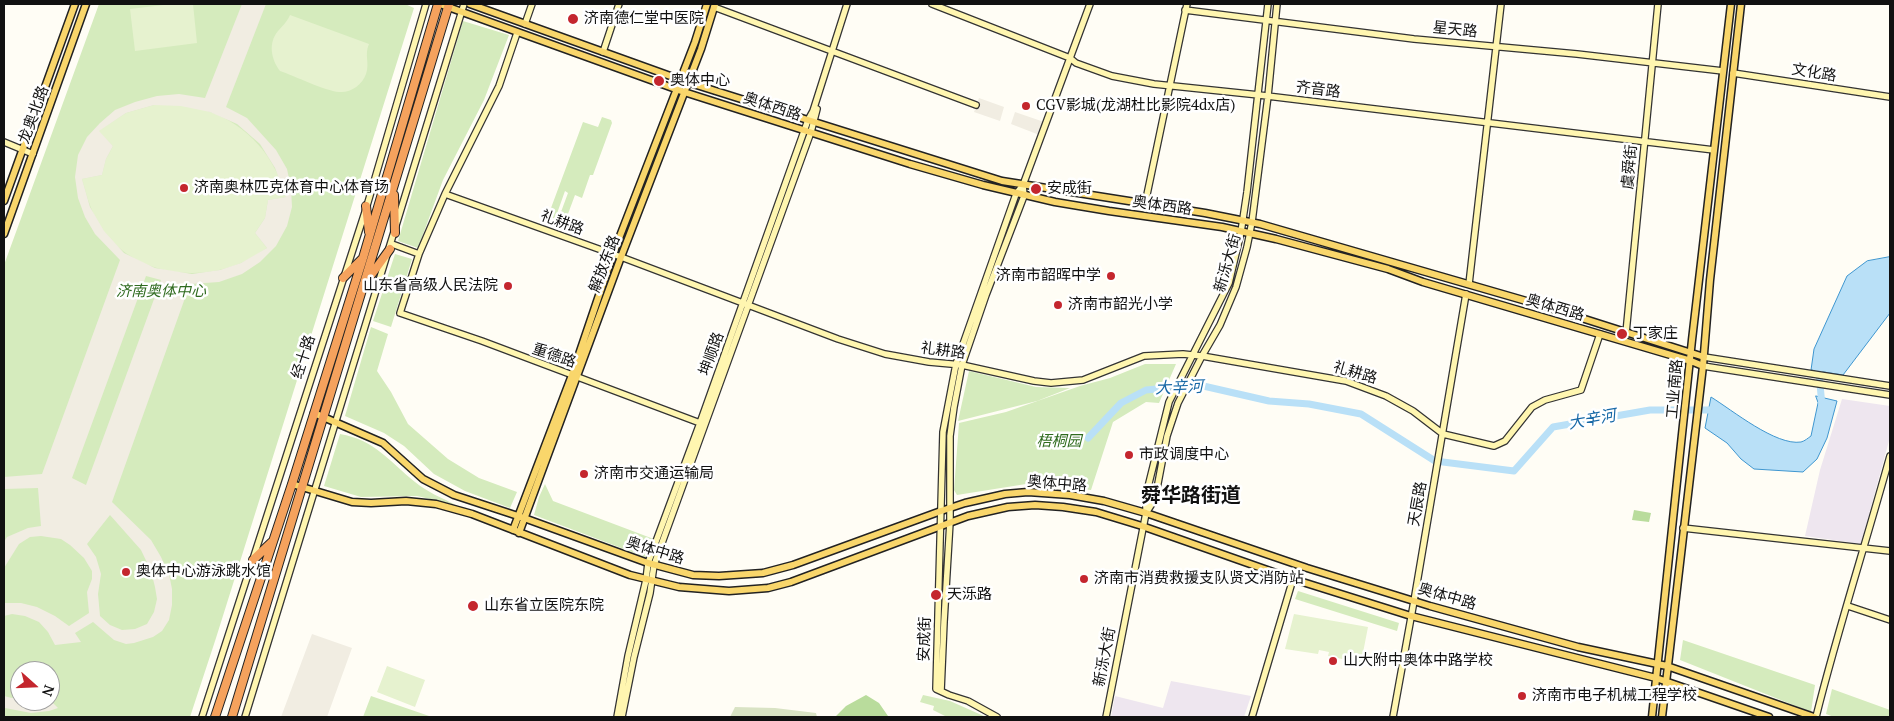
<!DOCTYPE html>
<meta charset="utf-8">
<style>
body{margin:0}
#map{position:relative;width:1894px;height:721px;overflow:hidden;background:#fffdf5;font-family:"PT Serif",serif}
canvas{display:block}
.frame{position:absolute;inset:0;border:5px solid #111;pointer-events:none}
.north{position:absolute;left:10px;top:661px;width:50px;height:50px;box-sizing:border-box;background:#fff;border:1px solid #a0a0a0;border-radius:50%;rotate:110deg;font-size:14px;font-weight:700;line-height:20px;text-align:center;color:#111}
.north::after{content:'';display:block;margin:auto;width:18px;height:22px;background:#c4262e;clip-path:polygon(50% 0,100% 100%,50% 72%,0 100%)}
</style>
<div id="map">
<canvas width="1894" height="721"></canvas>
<div class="frame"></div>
<div class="north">N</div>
</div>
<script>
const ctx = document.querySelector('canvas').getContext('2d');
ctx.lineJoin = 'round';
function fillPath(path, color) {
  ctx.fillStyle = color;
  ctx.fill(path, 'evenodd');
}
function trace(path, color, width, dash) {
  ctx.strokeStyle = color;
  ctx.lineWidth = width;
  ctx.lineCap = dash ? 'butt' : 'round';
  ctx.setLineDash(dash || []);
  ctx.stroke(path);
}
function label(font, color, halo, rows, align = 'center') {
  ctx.font = font + ' "PT Serif","Noto Sans SC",serif';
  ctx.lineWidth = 5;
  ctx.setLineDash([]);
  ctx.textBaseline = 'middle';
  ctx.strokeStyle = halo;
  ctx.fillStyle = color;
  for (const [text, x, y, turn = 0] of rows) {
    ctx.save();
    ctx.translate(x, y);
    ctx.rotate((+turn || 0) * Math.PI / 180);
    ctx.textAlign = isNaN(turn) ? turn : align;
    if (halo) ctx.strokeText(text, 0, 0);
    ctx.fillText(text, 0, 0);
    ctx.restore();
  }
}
const industrial = new Path2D(`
 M1842 399 1890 406V437L1861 544 1805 536 1820 470Z
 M1171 681 1251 696 1244 717H1111L1115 696 1163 708Z`);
const green = new Path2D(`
 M99 4H405L414 8 216 638 190 717H4V265ZM20 671H50V701H20Z
 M463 21 509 35 484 100 443 180 418 248 398 241Z
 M602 117 611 120 612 123 593 175H590L582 198 575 195 565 222 558 220 568 193 565 191 555 219 548 216 583 122 598 127Z
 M395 254 412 259 391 327 373 321Z
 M371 327 388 334 377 371 391 392 408 424 448 459 479 478 517 492 510 508 465 491 434 474 404 446 384 433 345 416Z
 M1145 364H1176L1159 403 1146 402 1113 422 1091 490 1026 484 957 495 954 490 959 423 1006 412 1080 386 1110 378Z
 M969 371 1036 387 1070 388 1037 401 958 421Z
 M340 434C375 440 389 461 415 482 427 492 442 498 456 505L417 496 361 497 324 486Z
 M545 484 553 501 659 541 653 560 534 515 539 497Z
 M1298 591 1399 623 1397 631 1295 599Z
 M1683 640 1815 685 1811 712 1680 660Z
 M1832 689 1890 710V717H1834L1826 714Z
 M923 695 950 701 986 717H947L933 710 934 706 920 702Z
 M371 696 432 717H363Z`);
const forest = new Path2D(`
 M1634 510 1651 513 1649 522 1632 520Z
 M866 695 879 703 888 716 892 717H831H835L846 706Z`);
const cemetery = new Path2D(`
 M735 707 775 708 816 713 817 717H730Z`);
const pitch = new Path2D(`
 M172 4H193L197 43 135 51 130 9Z
 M290 15 369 44C364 55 370 63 366 74 362 85 351 93 339 92 325 91 295 76 280 71 271 59 268 43 278 31 283 25 287 22 290 15Z
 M154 105C163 105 172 105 181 105 220 109 257 133 275 169 280 178 283 188 287 197L268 200 265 218 255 233 267 248C259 253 250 259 241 263 194 283 135 273 104 232 92 216 87 197 82 179L102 175 106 159 113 146 98 131 126 113Z
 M1294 614 1368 627 1361 663 1328 656 1329 652 1319 650 1318 654 1285 649Z
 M387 666 425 680 415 707 377 692Z`);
const plaza = new Path2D(`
 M242 4H266L226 107 247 118 276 150 287 169 291 188 292 207 287 226 276 246 260 262 242 274 219 282 190 284 112 502 151 540 161 557 169 574 172 589V605L169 620 162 631 153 637 134 643 126 644 114 640 93 622 75 633 81 642 55 645 48 632 39 622 25 616 12 614 4 616V603H21L37 607 55 616 69 626 89 613 87 592 92 579V571L84 558 70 545 61 539 41 536 30 537 19 544 4 568V542L7 537 28 528 41 526 38 488 4 489V477L42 474 120 260 95 234 85 217 78 198 75 177 78 155 87 137 100 123 115 110 135 102 157 96 179 94 205 98ZM154 105 181 106 210 112 237 124 260 144 275 168 286 197 268 200 265 218 255 233 267 248 241 263 220 270 192 274 155 268 124 253 104 231 90 207 82 179 102 175 106 159 113 146 99 131 126 113ZM146 276 161 280 86 485 72 478ZM110 515 141 550 151 571 155 587 157 599 154 612 147 624 135 629 122 630 110 625 100 616 98 594 101 574 96 557 87 544Z
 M979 98 1004 107 1000 121 974 112Z
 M1015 112 1047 123 1042 136 1011 124Z
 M312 634 352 648 327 717H281Z
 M4 696 12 698 20 697V701L50 700 58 708 49 711 31 713 5 708Z`);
const water = new Path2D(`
 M1890 257V313L1843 375 1811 370 1814 349 1847 276 1867 261Z
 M1816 396 1837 401 1827 438 1817 459 1803 472 1754 469 1741 459 1727 443 1705 428 1711 397C1732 410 1776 446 1801 442 1805 441 1808 438 1811 436L1818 403Z`);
const river = new Path2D(`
 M1818 362 1822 406
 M1088 438 1121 403 1146 390 1199 385 1269 401 1309 404 1361 414 1435 461 1514 471 1553 427 1650 410H1717`);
const secondary = new Path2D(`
 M932 4 1070 58 1076 63 1112 76 1154 84 1259 95 1714 150
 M714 7 976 105
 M1185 10 1414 39 1577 54 1723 71
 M525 24 532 4
 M517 33 499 86 445 194 419 254 400 313 482 341 700 423
 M603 52 619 4
 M1733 73 1890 97
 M4 142 33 154
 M445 194 621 257 838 339 885 354 929 362 962 365 1034 381 1051 383 1083 380 1144 356 1183 354 1202 356 1346 381 1386 396 1413 411 1443 434 1494 446 1505 441 1532 407 1545 400 1581 390 1600 334
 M1145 204 1187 4
 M392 244 419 254
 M1469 284 1501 4
 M1626 333 1658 4
 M1704 357 1890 386
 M1703 366 1890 395
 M1146 513 1155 499 1167 436 1178 403 1202 356 1220 325 1236 287 1247 247 1252 222 1268 96 1277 4
 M1683 528 1890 551
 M1848 606 1890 620
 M941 691 944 622 950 522V436L954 407 962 365 986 295 1024 196 1023 185
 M202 717 366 209 426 4
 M245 717 464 4
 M617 717 628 656 646 580 648 563 700 423 808 120 813 111 847 4
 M622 717 634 657 650 593 654 565 811 132 817 109
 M997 717 968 701 949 695 936 689 943 432 956 364 1016 194 1023 185 1090 4
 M1106 717 1146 513V495L1169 402 1229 283 1241 232 1247 192 1268 4
 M1252 717 1293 579
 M1393 717 1414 601 1466 294
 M1816 717C1838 629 1866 543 1890 456`);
const primary = new Path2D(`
 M440 4 684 92 910 164 983 185 1055 202 1109 211 1222 227 1276 239 1388 269 1423 282 1691 361 1703 366
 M470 4 687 82 1002 181 1205 213 1260 224 1547 307 1704 357
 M4 201 75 4
 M4 234 86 4
 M314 413 383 443 423 479 454 495 524 518 648 563 693 575 719 576 763 573 793 565 941 511 965 503 1005 494 1028 492 1070 495 1104 501 1146 513 1307 568 1430 606 1578 647 1667 666 1814 717
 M292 484 352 502 371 503 406 501 436 504 472 514 630 575 679 587 729 591 768 588 791 582 968 516 1008 507 1035 505 1063 507 1096 512 1142 526 1293 579 1411 616 1656 678 1769 717
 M513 530 572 375 613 254 695 42 707 4
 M519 533 621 257 701 49 715 4
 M1652 717 1692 340 1731 4
 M1662 717 1703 366 1710 280 1741 4`);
const highway = new Path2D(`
 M394 195 395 233
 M366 206 369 232
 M343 278 362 259
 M369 278 390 249
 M253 560 272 542
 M215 717 292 484 363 258 438 4
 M232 717 449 4`);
const markers = [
 [573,19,6,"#c4262e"],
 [659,81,6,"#c4262e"],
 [1026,106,5,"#c4262e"],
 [184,188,5,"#c4262e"],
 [1036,189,6,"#c4262e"],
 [1111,276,5,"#c4262e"],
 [508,286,5,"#c4262e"],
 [1058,305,5,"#c4262e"],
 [1622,334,6,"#c4262e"],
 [1129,455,5,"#c4262e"],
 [584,474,5,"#c4262e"],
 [126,572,5,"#c4262e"],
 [1084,579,5,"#c4262e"],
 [936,595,6,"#c4262e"],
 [473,606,6,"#c4262e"],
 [1333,661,5,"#c4262e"],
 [1522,696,5,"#c4262e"]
];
const poiNames = [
 ["济南德仁堂中医院",584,19],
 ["奥体中心",670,81],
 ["CGV影城(龙湖杜比影院4dx店)",1036,106],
 ["济南奥林匹克体育中心体育场",194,188],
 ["安成街",1047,189],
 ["济南市韶晖中学",1101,276,"right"],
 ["山东省高级人民法院",498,286,"right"],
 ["济南市韶光小学",1068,305],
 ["丁家庄",1633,334],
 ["市政调度中心",1139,455],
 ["济南市交通运输局",594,474],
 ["奥体中心游泳跳水馆",136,572],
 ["济南市消费救援支队贤文消防站",1094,579],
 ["天泺路",947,595],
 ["山东省立医院东院",484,606],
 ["山大附中奥体中路学校",1343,661],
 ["济南市电子机械工程学校",1532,696]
];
const streetNames = [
 ["星天路",1455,30,6],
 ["文化路",1814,73,9],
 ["齐音路",1318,90,7],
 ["奥体西路",772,107,18],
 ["龙奥北路",34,115,-70],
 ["虞舜街",1630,167,-85],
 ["奥体西路",1162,206,8],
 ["礼耕路",562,223,20],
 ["新泺大街",1228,263,-74],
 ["解放东路",605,264,-69],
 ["奥体西路",1555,308,16],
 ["礼耕路",943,351,7],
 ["坤顺路",712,354,-70],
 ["重德路",554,356,19],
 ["经十路",304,357,-72],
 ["礼耕路",1355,373,16],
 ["工业南路",1675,389,-85],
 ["奥体中路",1057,484,5],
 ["天辰路",1418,504,-80],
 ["奥体中路",655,551,17],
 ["奥体中路",1447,597,16],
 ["安成街",925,639,-88],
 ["新泺大街",1105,657,-79]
];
const parkNames = [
 ["济南奥体中心",161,292],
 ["梧桐园",1059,442]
];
const waterNames = [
 ["大辛河",1179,388,-2],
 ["大辛河",1592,420,-10]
];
const districtNames = [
 ["舜华路街道",1191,496]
];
fillPath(industrial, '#eee6ef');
fillPath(green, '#d5ebbd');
fillPath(forest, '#b9dc9c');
fillPath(cemetery, '#d9e3c4');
fillPath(pitch, '#e6f2cf');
fillPath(plaza, '#f1ede2');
fillPath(water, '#b9e0f7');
trace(water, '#3f96cf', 1);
trace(river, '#b9e0f7', 7);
trace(secondary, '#333', 8);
trace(primary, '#222', 9);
trace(highway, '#222', 10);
trace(secondary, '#fff6b0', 5.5);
trace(primary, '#f9d66b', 6);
trace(highway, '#f5a25d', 8);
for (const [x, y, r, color] of markers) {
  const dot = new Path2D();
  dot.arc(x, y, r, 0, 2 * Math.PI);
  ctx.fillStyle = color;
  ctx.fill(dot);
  trace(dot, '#fff', 2);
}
label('15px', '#111', '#fff', poiNames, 'left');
label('15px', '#111', '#fff', streetNames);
label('italic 15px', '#2f6b1f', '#fff', parkNames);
label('italic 16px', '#1768a6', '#fff', waterNames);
label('bold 20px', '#111', '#fff', districtNames);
</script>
